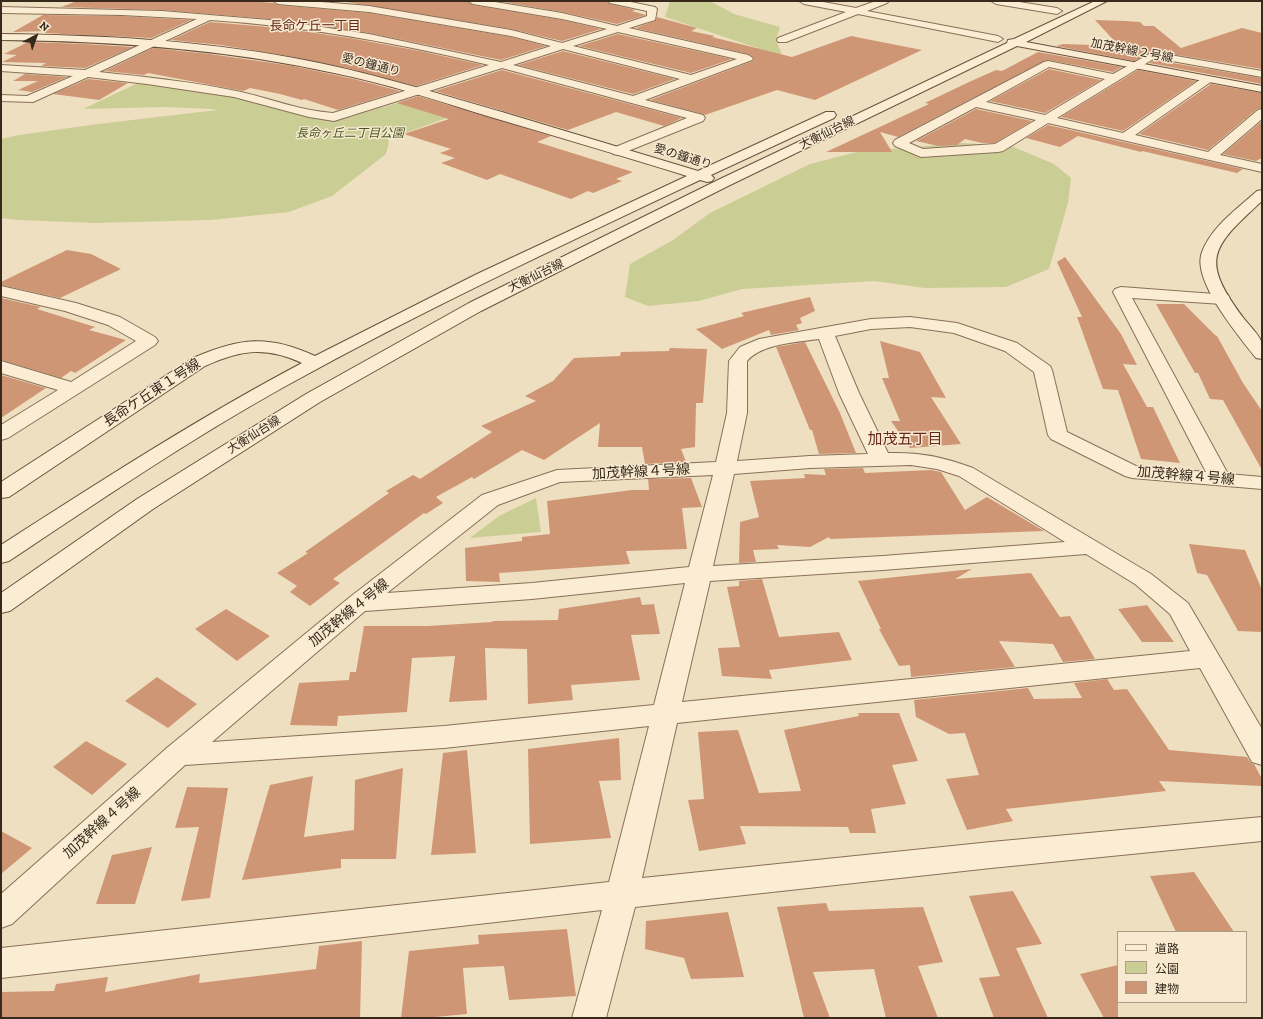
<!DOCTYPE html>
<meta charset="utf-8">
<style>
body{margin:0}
#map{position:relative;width:1263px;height:1019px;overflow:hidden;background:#efdfc1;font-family:"Zilla Slab","Noto Sans JP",serif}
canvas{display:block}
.frame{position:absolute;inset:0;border:2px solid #38291d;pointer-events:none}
.legend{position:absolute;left:1117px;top:931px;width:130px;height:72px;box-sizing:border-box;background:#f7ead0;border:1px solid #ab9d88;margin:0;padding:5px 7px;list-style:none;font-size:12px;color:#38291d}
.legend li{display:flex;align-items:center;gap:8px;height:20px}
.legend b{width:20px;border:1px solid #ab9d88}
.north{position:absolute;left:16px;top:16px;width:40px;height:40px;-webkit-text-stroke:3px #f7ead0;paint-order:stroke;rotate:41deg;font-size:11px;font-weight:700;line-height:16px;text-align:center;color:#38291d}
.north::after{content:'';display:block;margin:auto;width:14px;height:18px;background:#38291d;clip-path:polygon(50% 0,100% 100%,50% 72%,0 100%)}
</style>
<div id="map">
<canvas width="1263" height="1019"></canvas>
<div class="frame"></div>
<ul class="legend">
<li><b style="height:5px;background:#faedd4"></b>道路</li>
<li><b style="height:11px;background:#cace94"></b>公園</li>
<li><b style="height:11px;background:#cf9675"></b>建物</li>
</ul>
<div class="north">N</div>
</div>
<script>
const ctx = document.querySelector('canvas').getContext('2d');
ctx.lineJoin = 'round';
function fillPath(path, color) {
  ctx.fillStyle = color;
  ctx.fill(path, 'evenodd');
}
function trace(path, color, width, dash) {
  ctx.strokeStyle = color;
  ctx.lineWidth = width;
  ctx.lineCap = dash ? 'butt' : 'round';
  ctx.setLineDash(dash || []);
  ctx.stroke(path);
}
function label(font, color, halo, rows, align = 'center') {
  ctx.font = font + ' "Zilla Slab","Noto Sans JP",serif';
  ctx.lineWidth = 3;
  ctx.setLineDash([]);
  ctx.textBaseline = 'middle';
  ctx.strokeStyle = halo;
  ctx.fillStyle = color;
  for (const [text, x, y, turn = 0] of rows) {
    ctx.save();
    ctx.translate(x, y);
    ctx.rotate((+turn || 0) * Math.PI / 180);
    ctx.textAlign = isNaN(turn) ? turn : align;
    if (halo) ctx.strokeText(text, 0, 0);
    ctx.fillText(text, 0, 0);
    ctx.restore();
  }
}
const green = new Path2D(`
 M670 1H710L734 14 780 27 776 41 785 61H761L757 48 665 17Z
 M138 83 198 90 232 96 273 108 291 109 333 119 346 118 407 100 420 99 461 113 388 139 389 142 386 154 332 196 289 212 210 220 95 223 18 220 1 218V139L19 135 98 124 217 110 212 109 164 107 83 109Z
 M962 143 1011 146 1054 164 1071 178 1068 203 1049 269 1006 287 925 288 874 281 742 289 699 301 648 306 625 297 630 264 673 240 710 213 810 164 857 152Z
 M536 498 541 532 470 538 499 516Z`);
const building = new Path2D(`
 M77 1H250L274 3 278 5 369 13 511 37 546 46 501 60 369 33 281 20 162 10 61 7Z
 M340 1H467L473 5 562 20 601 29 562 41 511 29Z
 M498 1H606L610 4 636 10 632 11 646 15 617 24 562 12Z
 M43 15 122 16 191 20 151 38 44 33 47 31 13 32Z
 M657 17 697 28 691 31 715 36 712 37 792 57 851 36 922 50 815 100 777 90 705 115 703 114 650 100 753 61 754 58 748 54 635 28 655 21Z
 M1095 20 1126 21 1140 22 1144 26H1154L1181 48 1242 28 1262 33V69L1153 51 1134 61 1056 46 1063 44 1119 46Z
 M210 22 280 28 350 38 420 51 483 65 416 86 347 68 294 57 221 45 171 40Z
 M618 34 732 59 691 73 579 46Z
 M28 42 85 44 133 47 85 68 41 66 46 63 2 62 17 55 4 54Z
 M153 48 210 54 293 66 354 79 400 91 338 110 304 99 302 100 280 94 250 88 243 91 148 73 144 75 105 71Z
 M563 51 675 79 633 94 518 65Z
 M1038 52 1122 67 1113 72 1048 60 1044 61 898 137 880 132 892 152H826L929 104 925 103 969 82 996 70 1002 71Z
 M1155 60 1262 78V84L1149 63Z
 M1049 69 1101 80 1045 113 990 101Z
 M502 70 682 118 664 126 616 112 568 130 435 91Z
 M1138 70 1196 81 1123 131 1061 117Z
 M25 74 67 77 32 92 18 90 38 81H13Z
 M88 79 128 83 99 100 53 94Z
 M1211 84 1262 93V108L1257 109 1208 150 1139 134Z
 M418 96 551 136 537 142 633 172 616 179 622 181 593 193 588 191 571 199 500 174 487 180 441 163 455 158 440 153 451 149 404 134 449 119 397 103Z
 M976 109 1032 121 995 143H982L965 139 957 145 938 146 916 141Z
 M1262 121V158L1256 161 1223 154Z
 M1048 125 1243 169 1237 173 1142 151 1141 152 1078 136 1060 147 1026 138Z
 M67 250 91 254 121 269 60 298 1 285V282Z
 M1065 257 1121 334 1137 365 1123 364 1147 407H1153L1180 463 1141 459 1118 390 1103 389 1077 317H1082L1057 262Z
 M810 297 815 311 800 318 802 323 796 325 799 330 771 335 769 330 722 349 696 329 744 316 741 313Z
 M1 298 41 307 37 309 95 327 89 330 126 340 75 373 71 371 61 378 1 360Z
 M1156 304H1184L1215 335 1217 336 1243 383 1262 411V470L1223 400 1210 399 1198 373H1195Z
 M880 341 920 352 946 398 931 397 961 444 910 448 891 421H900L882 378H889Z
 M805 342 840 413 856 453 819 454 812 430H810L776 347Z
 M670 348 707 349 703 403H696L695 447 681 449 686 462 645 464 642 447H598L600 423 544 460 522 450 474 479 472 477 436 497 443 503 426 514 424 513 333 579 340 583 310 606 290 592 297 586 277 573 308 553 305 552 389 493 386 491 413 475 420 479 492 432 481 426 536 401 525 396 553 381 574 358 620 356 621 352 669 351Z
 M1 375 46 388 1 418Z
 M863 468 865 473 931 470 941 472 965 510 987 497 1044 531 830 539 829 537 810 547 777 545 779 549 753 550 756 562 739 563 740 522 759 517 750 481 805 478 804 474 826 475 824 469Z
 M691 478 702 507 682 508 687 549 626 551 630 564 499 573 500 582 466 581 465 548 522 541V537L550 534 547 501 632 490H649L648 479Z
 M1189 544 1245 550 1262 590V632L1238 631 1207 575 1197 573Z
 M972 569 955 579 1031 573 1060 617 1070 616 1095 659 1063 662 1053 644 999 641 1015 667 911 677 910 665 899 666 879 629H881L858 581Z
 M762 579 779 637 839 632 852 660 769 670 772 679 722 676 718 648 740 647 727 587 739 586V581Z
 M640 597 642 605 654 604 660 634 631 635 640 680 571 685 573 700 528 704 527 649 485 648 487 700 449 702 455 656 412 658 407 712 338 716 337 726 290 725 299 683 349 680 350 672H356L364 626H428L492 622 493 621 558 620 559 609Z
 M1147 605 1174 642H1142L1118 609Z
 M226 609 270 636 237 661 195 629Z
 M157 677 197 704 168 728 125 701Z
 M1107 679 1114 690 1127 689 1169 750 1247 757 1251 763 1254 764 1262 779V786L1159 781 1166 791 1006 809 1013 821 967 830 946 779 979 775 965 733 949 734 916 717 914 700 1028 688 1034 699 1082 698 1074 683Z
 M858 713H899L918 761 892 765 906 804 871 809 876 833H850L848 827 740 826 746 844 699 851 688 800 704 799 698 732 738 730 759 793 801 791 784 730 859 716Z
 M619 738 621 780 599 781 611 838 530 844 528 749Z
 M86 741 127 764 92 795 53 767Z
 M467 750 476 853 431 855 443 753Z
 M403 768 396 859H341V868L242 880 270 785 313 776 304 837 354 830 355 780Z
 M187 787 228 788 210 898 181 901 199 827 175 828Z
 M1 831 32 848 1 874Z
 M152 847 135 904H96L112 855Z
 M1194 872 1234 932H1176L1150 876Z
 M1013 891 1042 944 1016 948 1048 1018H994L979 978 1000 976 969 896Z
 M826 903 829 911 923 907 943 962 918 966 938 1018H886L874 969 813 972 830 1018H804L777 907Z
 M728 912 744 977 691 979 684 958 645 949 646 921Z
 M567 929 576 996 509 1000 504 966 463 968 467 1014 424 1018H401L409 951 479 944 478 935Z
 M362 941 360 1018H1V992L54 991 56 984 108 977 105 992 200 974 199 983 316 969 319 946Z
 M1118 965V1018H1104L1080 974Z`);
const street = new Path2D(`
 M273 1H309L369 6 511 30 562 43 607 29 562 19 473 4 468 1H489L562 13 617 26 647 16V11L610 3 608 1H626L655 7 657 9 655 20 629 28 748 55 753 58 752 60 645 100 703 115 705 118 703 121 618 155 613 154 612 151 613 148 687 118 502 68 334 121 309 117 234 97 147 84 88 77 33 102 1 101V95L27 96 73 76 1 71V65L85 70 197 19 122 15 1 13V7L162 11 281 21 369 34 501 62 551 46 511 36 369 12 278 4ZM210 20C304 26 398 43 489 65L333 113C301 111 272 99 241 92 195 82 147 77 99 72ZM618 32 737 59 691 75 573 46ZM563 49 680 79 633 96 513 65Z
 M799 1H818L856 8 876 1H889L887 3 867 11 998 36 1003 39 998 42 858 14 786 42H778L777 40 778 38 846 12 804 4Z
 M991 1H1013L1057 8 1062 11 1057 14 996 4Z
 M1153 52 1262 71V77L1155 58 1057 118 1123 133 1204 77H1212L1214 79 1212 81 1135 135 1208 152 1258 110 1262 109V119L1220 155 1262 164V172L1048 123 1003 151 998 152 921 157 895 146 893 143 895 140 1044 62 1048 61 1113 74ZM1049 67 1105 79 1045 115 986 102ZM976 107 1036 120 995 144 923 149 909 143Z
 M1 286 76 303 120 317 155 337 158 341 155 345 8 438 1 440V425L58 390 1 373V361L71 382 136 341 108 325 65 311 1 296Z
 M1121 287 1228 295 1230 299 1228 303 1222 304 1132 298 1228 474 1262 477V489L1132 478 1125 476 1051 439 1048 435 1034 372 1005 351 954 333 910 327 871 329 835 336 859 393 888 453C921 452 943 457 973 468L1151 574 1188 603 1262 729V765L1252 762 1200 668 677 723 642 878 991 842 1262 817V841L991 868 635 907 606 1018H572L602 910 1 978V948L609 882 649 726 444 748 185 765 12 924 1 928V894L168 747 350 597 482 495 557 470 716 462 727 413 729 361 740 347 759 339 871 319 910 317 957 323 1017 343 1050 366 1052 370 1067 432 1136 466 1206 472 1113 292 1115 289ZM819 339 839 393 868 454 810 456 737 461 747 413V361C761 344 797 342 819 339ZM911 465 937 469 959 476 1065 542 883 556 713 566 734 474 810 468ZM713 475 689 567 532 583 387 593 498 505 560 482ZM1086 554 1135 584 1170 614 1190 651 682 702 710 581 883 570ZM685 583 654 705 444 726 212 742 365 611 532 599Z`);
const secondary = new Path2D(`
 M1095 1H1107L1026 42 1262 86V92L1017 46 728 186 481 311 320 402 153 509 10 611 1 613V593L137 499 306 394 469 303 718 180 1007 43 1008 40 1014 39Z
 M1 34C99 35 197 40 294 58 365 71 433 92 502 112 567 132 633 151 698 171L826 112H834L836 115 834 118 711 175 714 178 712 181 707 182 700 180C560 246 419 312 284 387 189 440 99 501 9 561L1 563V545C99 482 198 418 302 363 265 346 241 350 205 366L9 497 1 498V482L193 358C239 338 268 334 315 356L477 274 687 176C623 156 558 137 494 118 441 102 389 84 334 73 225 49 113 41 1 40Z
 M1262 190V201C1211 248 1199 259 1245 320 1250 326 1258 334 1261 341 1263 346 1262 354 1262 359L1256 358C1239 336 1191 280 1202 252 1212 226 1237 209 1257 191Z`);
const farStreetnames = [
 ["加茂幹線２号線",1132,51,11],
 ["愛の鐘通り",371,65,14],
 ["大衡仙台線",827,133,-26],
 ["愛の鐘通り",683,157,17],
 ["大衡仙台線",536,276,-26],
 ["大衡仙台線",254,435,-32]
];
const farParknames = [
 ["長命ヶ丘二丁目公園",350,134]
];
const farNeighbourhoodnames = [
 ["長命ケ丘一丁目",315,26]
];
const streetNames = [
 ["長命ケ丘東１号線",152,393,-33],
 ["加茂幹線４号線",641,472,-3],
 ["加茂幹線４号線",1186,476,5],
 ["加茂幹線４号線",349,613,-39],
 ["加茂幹線４号線",102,823,-42]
];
const neighbourhoodNames = [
 ["加茂五丁目",905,440]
];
fillPath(green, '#cace94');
fillPath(building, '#cf9675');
trace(street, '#897058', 2);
trace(secondary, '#6b513b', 2);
fillPath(street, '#faedd4');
fillPath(secondary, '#faedd4');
label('12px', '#38291d', '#f7ead0', farStreetnames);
label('italic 12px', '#4b5622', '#f7ead0', farParknames);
label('13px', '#67271a', '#f7ead0', farNeighbourhoodnames);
label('14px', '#38291d', '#f7ead0', streetNames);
label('15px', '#67271a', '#f7ead0', neighbourhoodNames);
</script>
